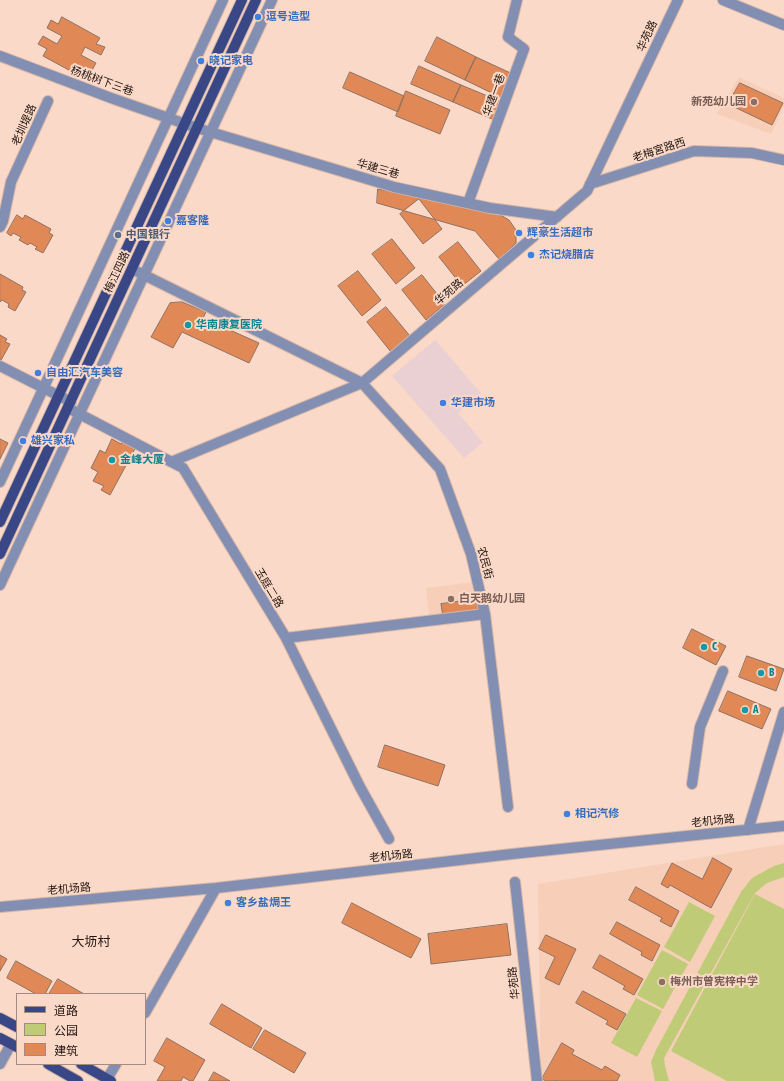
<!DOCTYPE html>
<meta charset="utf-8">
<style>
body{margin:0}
#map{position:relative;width:784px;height:1081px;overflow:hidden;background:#fbd9c8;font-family:"Asap Condensed","Noto Sans SC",sans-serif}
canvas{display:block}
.legend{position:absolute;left:16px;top:993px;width:130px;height:72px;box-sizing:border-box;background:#fbd9c8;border:1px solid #a58b7f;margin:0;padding:5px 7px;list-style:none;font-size:12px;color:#231711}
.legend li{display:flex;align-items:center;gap:8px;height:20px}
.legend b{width:20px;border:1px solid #a58b7f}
</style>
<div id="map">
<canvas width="784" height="1081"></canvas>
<ul class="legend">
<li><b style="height:5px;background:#394787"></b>道路</li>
<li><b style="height:11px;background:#bfcb77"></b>公园</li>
<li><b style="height:11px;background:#e08957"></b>建筑</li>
</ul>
</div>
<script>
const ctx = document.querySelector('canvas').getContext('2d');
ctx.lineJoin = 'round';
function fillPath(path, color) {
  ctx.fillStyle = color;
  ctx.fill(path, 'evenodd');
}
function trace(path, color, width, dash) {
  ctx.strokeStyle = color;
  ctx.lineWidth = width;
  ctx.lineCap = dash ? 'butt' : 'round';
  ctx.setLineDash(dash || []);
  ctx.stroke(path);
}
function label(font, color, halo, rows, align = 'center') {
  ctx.font = font + ' "Asap Condensed","Noto Sans SC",sans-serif';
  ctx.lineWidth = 4;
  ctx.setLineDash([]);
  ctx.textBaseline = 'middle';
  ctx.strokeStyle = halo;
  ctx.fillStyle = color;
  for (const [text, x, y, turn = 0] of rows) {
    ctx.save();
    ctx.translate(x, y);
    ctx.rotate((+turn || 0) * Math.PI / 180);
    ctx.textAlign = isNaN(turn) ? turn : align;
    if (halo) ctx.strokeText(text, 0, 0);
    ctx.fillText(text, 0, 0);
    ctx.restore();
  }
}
const commercial = new Path2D(`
 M435 340 481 393 458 413 483 442 464 458 392 376Z`);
const built = new Path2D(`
 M739 77 784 98V107L771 134 717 114Z
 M474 582 477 610 429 616 426 588Z
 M784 844V1081H541L538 884Z`);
const green = new Path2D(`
 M784 863V877L767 883 755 893 664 1058 665 1066 669 1081H655L651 1062 656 1050 741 892 752 878 774 866Z
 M755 894 784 909V1081H727L671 1051Z
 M689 902 715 916 690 962 664 947Z
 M662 950 688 964 663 1009 637 995Z
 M636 998 662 1011 637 1057 611 1043Z`);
const building = new Path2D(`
 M62 17 100 38 96 44 105 47 101 55 85 47 81 55 96 63 91 72 83 67 78 75 43 56 47 49 38 44 43 36 57 44 62 36 47 28 51 20 58 24Z
 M437 37 476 57 465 80 425 61Z
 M476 57 517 76 506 100 465 80Z
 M419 66 461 85 453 102 411 84Z
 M350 72 404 96 398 112 343 88Z
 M740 83 783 103 772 125 728 104Z
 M461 85 507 104 499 122 453 102Z
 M406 91 450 110 440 134 396 116Z
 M378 189 499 214 509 220 516 230V243L499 259 475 231 377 203Z
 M419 199 442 229 423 244 400 214Z
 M17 215 23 219 25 215 51 229 49 233 53 235 43 253 35 249 37 247 30 243 28 245 19 240 21 237 13 233 11 236 7 233Z
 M392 239 415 268 396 284 372 254Z
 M458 242 481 271 462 286 439 257Z
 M358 271 381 300 362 316 338 286Z
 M0 274 23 287 22 290 26 292 15 311 8 307 9 304 2 300 0 302Z
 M422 275 445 304 426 320 402 290Z
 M182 302 206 312 203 318 259 343 249 363 182 332 173 348 151 337 170 303Z
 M386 307 410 336 391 352 367 322Z
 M0 335 7 339 5 342 10 344 0 362Z
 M0 439 8 443 0 459Z
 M112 439 121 444 123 440 136 447 110 495 101 490 104 486 93 481 98 472 91 468 100 450 105 453Z
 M478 599 480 612 443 617 441 604Z
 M692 629 726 646 716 665 683 648Z
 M747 656 784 669 776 691 739 677Z
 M728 691 771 709 762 729 719 711Z
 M385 745 445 765 438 786 378 767Z
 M713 858 732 869 711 908 670 885 668 888 661 884 672 863 702 879Z
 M636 887 679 911 671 927 660 921 662 918 629 900Z
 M352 903 421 939 411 958 342 923Z
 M617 922 660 945 652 961 641 955 642 952 610 934Z
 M507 924 511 955 431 964 428 934Z
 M546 935 576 949 559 985 545 978 555 957 539 949Z
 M0 955 7 959 0 971Z
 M600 955 643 979 634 995 623 989 625 986 593 968Z
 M16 961 52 981 45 994H36L7 978Z
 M58 979 84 994H49Z
 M583 991 626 1014 617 1030 606 1024 608 1021 576 1003Z
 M222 1004 262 1028 251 1048 210 1024Z
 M265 1030 306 1053 294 1073 253 1049Z
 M167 1038 205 1060 193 1081H190L183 1077 181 1081H157L165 1067 154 1061Z
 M562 1043 574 1050 572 1054 602 1070 605 1066 620 1075 617 1081H558L556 1080 555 1081H546L542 1079Z
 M214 1072 230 1081H209Z`);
const minor = new Path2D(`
 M723 0 784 25
 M0 56 111 98 197 128 394 187 490 208 557 217
 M590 184 694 151 752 153 784 160
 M468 203 524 49 508 37 517 0
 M0 227 3 221 11 182 48 101
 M132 269 362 383 587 191 678 0
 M0 366 71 402
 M68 408 183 468 286 638 360 787 389 839
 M171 462 362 383 440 469 471 554 485 614 508 807
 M0 482 223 0
 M0 585 272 0
 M286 638 485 614
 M692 784 700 727 723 671
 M748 830 784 712
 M515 882 537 1081
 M0 907 216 888 512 854 784 826
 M145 1013 216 888
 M0 1064 11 1044
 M107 1079 116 1064`);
const major = new Path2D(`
 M0 522 242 0
 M0 554 256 0
 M0 1018 17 1027
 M0 1038 17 1047
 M48 1064 78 1081
 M81 1064 111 1081`);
const markers = [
 [258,17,4,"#3f7fe0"],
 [201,61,4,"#3f7fe0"],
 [754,102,4,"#8d6e63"],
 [168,221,4,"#3f7fe0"],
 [519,233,4,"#3f7fe0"],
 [118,235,4,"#5c6f8a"],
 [531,255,4,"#3f7fe0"],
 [188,325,4,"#0f9aa8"],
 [38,373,4,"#3f7fe0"],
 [443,403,4,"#3f7fe0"],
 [23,441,4,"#3f7fe0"],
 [112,460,4,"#0f9aa8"],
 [451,599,4,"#8d6e63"],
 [704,647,4,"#0f9aa8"],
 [761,673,4,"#0f9aa8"],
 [745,710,4,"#0f9aa8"],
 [567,814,4,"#3f7fe0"],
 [228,903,4,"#3f7fe0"],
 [662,982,4,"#8d6e63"]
];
const shopNames = [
 ["逗号造型",266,17],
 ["晓记家电",209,61],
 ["嘉客隆",176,221],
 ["辉豪生活超市",527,233],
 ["杰记烧腊店",539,255],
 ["自由汇汽车美容",46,373],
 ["华建市场",451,403],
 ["雄兴家私",31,441],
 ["相记汽修",575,814],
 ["客乡盐焗王",236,903]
];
const streetNames = [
 ["华苑路",647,36,-65],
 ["杨桃树下三巷",102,81,20],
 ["华建一巷",494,95,-70],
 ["老圳堤路",24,125,-66],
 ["老梅宮路西",659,150,-18],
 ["华建三巷",378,169,16],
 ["梅江四路",117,272,-65],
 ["华苑路",449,292,-40],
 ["农民街",485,563,75],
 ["玉庭二路",269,588,59],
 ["老机场路",713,821,-6],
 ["老机场路",391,856,-6],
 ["老机场路",69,889,-5],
 ["华苑路",514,983,-96]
];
const educationNames = [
 ["新苑幼儿园",746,102,"right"],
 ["白天鹅幼儿园",459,599],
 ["梅州市曾宪梓中学",670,982]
];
const serviceNames = [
 ["中国银行",126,235]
];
const cultureNames = [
 ["华南康复医院",196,325],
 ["金峰大厦",120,460],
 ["C",712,647],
 ["B",769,673],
 ["A",753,710]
];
const quarterNames = [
 ["大坜村",91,942]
];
fillPath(commercial, '#ead0d3');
fillPath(built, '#f7ceb8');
fillPath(green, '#bfcb77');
fillPath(building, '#e08957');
trace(building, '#8f7161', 1);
trace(minor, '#d4b6a7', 12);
trace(major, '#d4b6a7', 12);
trace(minor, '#838eb3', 10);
trace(major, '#394787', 10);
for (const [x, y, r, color] of markers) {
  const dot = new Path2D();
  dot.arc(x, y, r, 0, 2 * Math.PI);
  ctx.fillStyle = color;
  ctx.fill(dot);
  trace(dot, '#fbd9c8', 1.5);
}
label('bold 11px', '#366cbe', '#fbd9c8', shopNames, 'left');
label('11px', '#231711', '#fbd9c8', streetNames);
label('bold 11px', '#785e54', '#fbd9c8', educationNames, 'left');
label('bold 11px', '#4e5e75', '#fbd9c8', serviceNames, 'left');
label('bold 11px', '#0d838f', '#fbd9c8', cultureNames, 'left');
label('13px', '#231711', '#fbd9c8', quarterNames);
</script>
